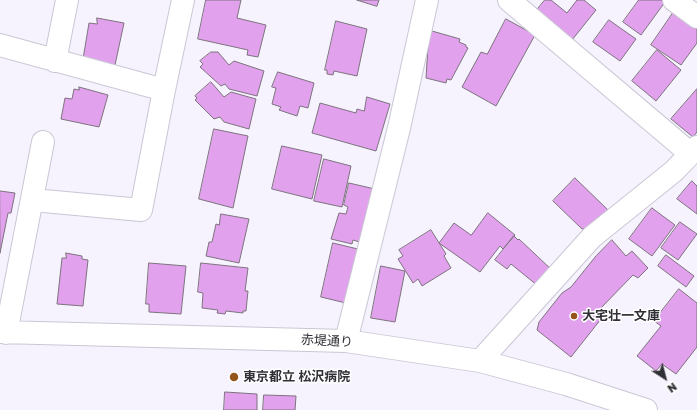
<!DOCTYPE html>
<meta charset="utf-8">
<style>
body{margin:0}
#map{position:relative;width:697px;height:410px;overflow:hidden;background:#f6f3fe;font-family:"Golos Text",sans-serif}
canvas{display:block}
.north{position:absolute;left:645px;top:358px;width:40px;height:40px;-webkit-text-stroke:3px #fff;paint-order:stroke;rotate:144deg;font-size:11px;font-weight:700;line-height:16px;text-align:center;color:#313036}
.north::after{content:'';display:block;margin:auto;width:14px;height:18px;background:#313036;clip-path:polygon(50% 0,100% 100%,50% 72%,0 100%)}
</style>
<div id="map">
<canvas width="697" height="410"></canvas>
<div class="north">N</div>
</div>
<script>
const ctx = document.querySelector('canvas').getContext('2d');
ctx.lineJoin = 'round';
function fillPath(path, color) {
  ctx.fillStyle = color;
  ctx.fill(path, 'evenodd');
}
function trace(path, color, width, dash) {
  ctx.strokeStyle = color;
  ctx.lineWidth = width;
  ctx.lineCap = dash ? 'butt' : 'round';
  ctx.setLineDash(dash || []);
  ctx.stroke(path);
}
function label(font, color, halo, rows, align = 'center') {
  ctx.font = font + ' "Golos Text","Noto Sans JP",sans-serif';
  ctx.lineWidth = 3;
  ctx.setLineDash([]);
  ctx.textBaseline = 'middle';
  ctx.strokeStyle = halo;
  ctx.fillStyle = color;
  for (const [text, x, y, turn = 0] of rows) {
    ctx.save();
    ctx.translate(x, y);
    ctx.rotate((+turn || 0) * Math.PI / 180);
    ctx.textAlign = isNaN(turn) ? turn : align;
    if (halo) ctx.strokeText(text, 0, 0);
    ctx.fillText(text, 0, 0);
    ctx.restore();
  }
}
const building = new Path2D(`
 M206 0H241L237 18 266 25 258 57 247 55 248 50 198 39Z
 M357 0H379L377 6Z
 M545 0H551L567 13 577 0H584L596 10 572 40 536 11Z
 M639 0H663L665 2 641 35 623 22Z
 M673 13 697 29V43L681 65 651 45Z
 M97 18 124 23 115 65 83 59 89 23 97 24Z
 M506 19 535 35 496 106 462 87 481 52 487 54Z
 M609 20 636 39 620 61 593 42Z
 M336 21 367 29 357 76 334 71 333 75 327 74V70H325Z
 M432 31 460 39 459 42 466 45V47L468 48 451 80 447 79 446 83 426 78 428 47Z
 M657 50 681 70 656 101 632 81Z
 M211 52H218L229 65 234 61 264 71 257 96 229 89 225 84 221 86 200 67 203 64 200 61Z
 M278 72 314 83 308 108 300 106 297 116 279 110 281 107 272 104 276 88 272 87Z
 M211 82 224 97 231 92 256 99 249 129 224 122 220 117 214 119 195 100 197 98 195 96Z
 M79 87 108 95 99 127 61 119 65 98 72 99 74 89 79 90Z
 M697 89V132L693 137 671 119Z
 M367 97 390 104 376 151 312 133 320 103 356 113 357 109 364 111Z
 M214 129 248 136 233 208 199 199Z
 M282 146 322 155 312 199 272 189Z
 M324 159 351 166 342 207 314 201Z
 M575 178 608 210 590 228 582 229 553 201Z
 M692 181 697 186V214L677 199Z
 M349 183 375 189 363 243 353 240 352 244 331 239 339 213 346 214 348 207 344 205Z
 M0 191 15 193 11 213H8L0 253Z
 M652 208 675 225 652 256 629 239Z
 M488 213 515 235 503 249 500 246 480 272 439 243 454 223 471 235Z
 M221 214 249 219 239 263 206 256 209 242H212L216 224 219 225Z
 M680 222 697 234 678 260 661 248Z
 M431 230 446 254 444 256 451 268 422 286 418 279 413 283 398 259 403 256 399 250Z
 M514 236 518 240 519 239 553 271 538 286 511 264 507 269 495 260Z
 M612 240 626 256 632 251 648 268 638 278 633 275 599 310 601 319 571 357 537 330 539 322 562 293 571 287 596 256Z
 M333 243 362 250 350 304 321 297Z
 M66 253 82 256V259L88 260 83 306 57 304 62 258H66Z
 M666 255 694 276 686 287 658 266Z
 M149 263 186 266 181 314 149 312V304H146Z
 M201 263 248 268 245 291H248L246 311H243V313L226 311 225 314 217 313 218 310 202 308 203 293 198 292Z
 M381 266 405 271 395 322 371 318Z
 M679 289 697 303V347L676 374 662 364 656 371 637 356 661 326 654 321Z
 M225 392 257 394V410H224Z
 M264 395 296 396 295 410H263Z`);
const minor = new Path2D(`
 M509 0 691 154
 M674 0 697 17
 M0 45 164 90 183 0
 M55 61 67 0
 M33 200 141 210 164 90
 M0 332 346 341 480 361 566 384 646 410
 M6 333 43 142
 M346 341 399 128 427 0
 M480 361 592 237 674 171 697 147`);
const markers = [
 [574,316,4,"#93551b"],
 [234,377,5,"#93551b"]
];
const poiNames = [
 ["大宅壮一文庫",582,316],
 ["東京都立 松沢病院",243,377]
];
const streetNames = [
 ["赤堤通り",327,341,3]
];
fillPath(building, '#e1a1ec');
trace(building, '#7d737e', 1);
trace(minor, '#cac7d5', 24);
trace(minor, '#fff', 22);
for (const [x, y, r, color] of markers) {
  const dot = new Path2D();
  dot.arc(x, y, r, 0, 2 * Math.PI);
  ctx.fillStyle = color;
  ctx.fill(dot);
  trace(dot, '#fff', 1.5);
}
label('bold 13px', '#313036', '#fff', poiNames, 'left');
label('13px', '#313036', '#fff', streetNames);
</script>
